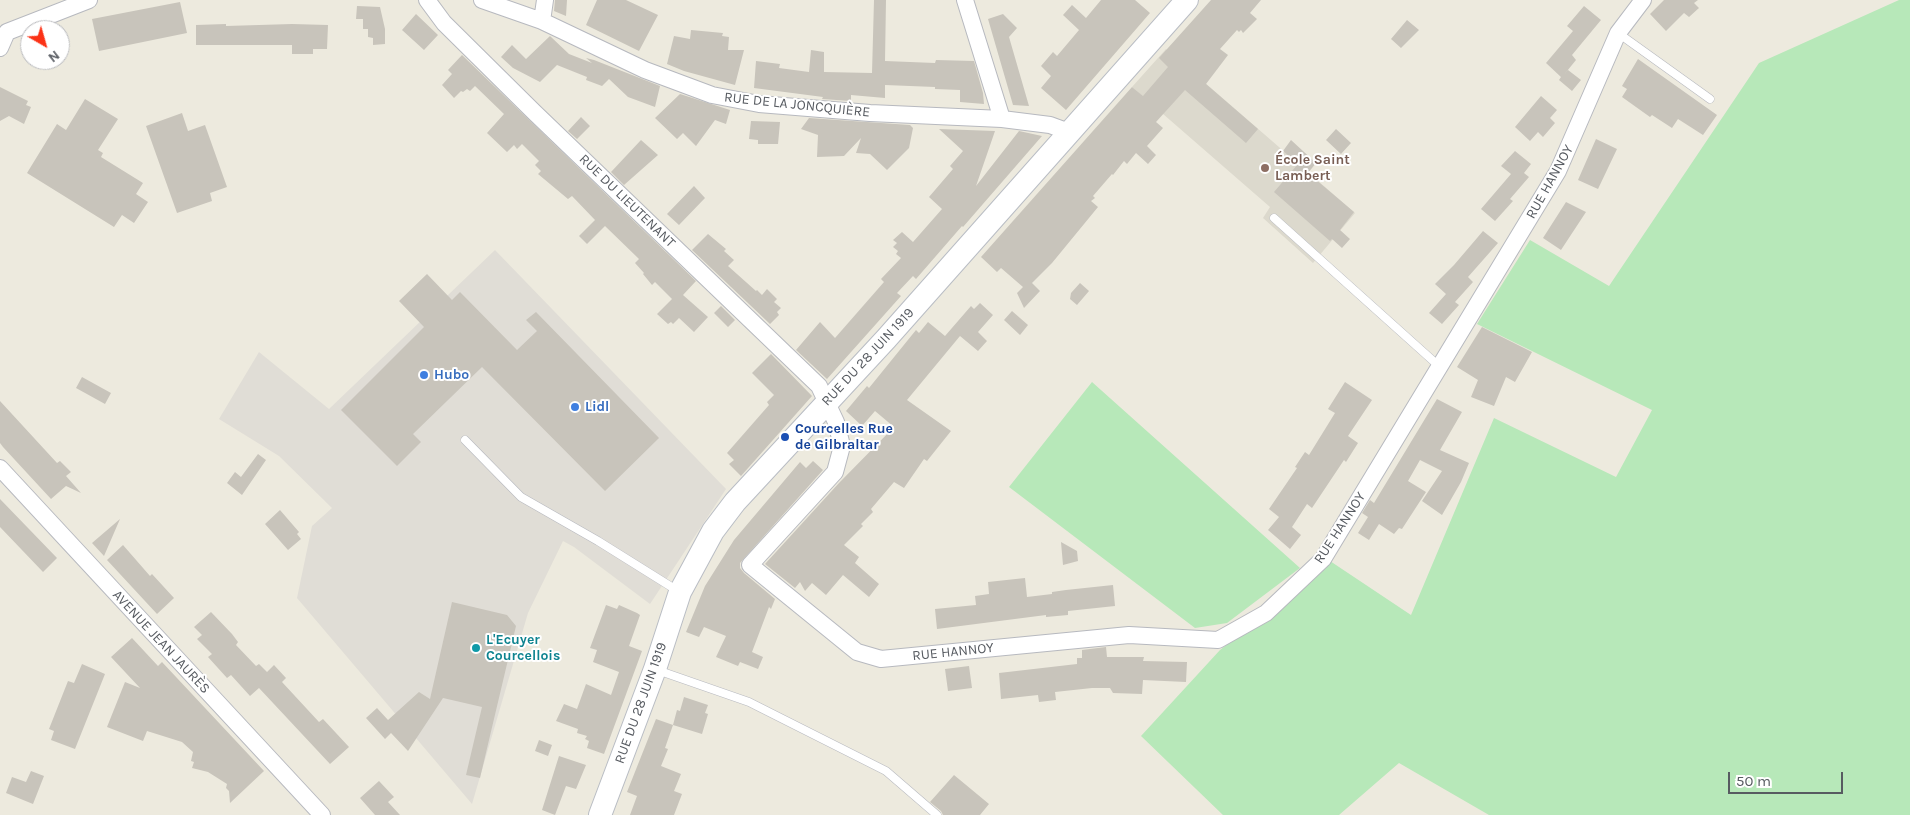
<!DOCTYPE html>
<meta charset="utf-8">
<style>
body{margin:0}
#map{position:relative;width:1910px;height:815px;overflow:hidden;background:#edeade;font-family:Karla,sans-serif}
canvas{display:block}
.north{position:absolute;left:20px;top:20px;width:50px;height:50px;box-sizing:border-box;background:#fff;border:1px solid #bcbdc0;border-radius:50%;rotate:142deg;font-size:14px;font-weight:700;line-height:20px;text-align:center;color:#575b61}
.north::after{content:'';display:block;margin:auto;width:18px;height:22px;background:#fb3216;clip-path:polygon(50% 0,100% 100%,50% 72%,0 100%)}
.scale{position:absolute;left:1728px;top:772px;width:115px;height:22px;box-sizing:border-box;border:2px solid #575b61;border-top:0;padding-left:6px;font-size:15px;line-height:18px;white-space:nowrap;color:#575b61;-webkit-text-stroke:4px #fff;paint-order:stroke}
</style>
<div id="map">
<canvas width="1910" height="815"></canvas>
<div class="north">N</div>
<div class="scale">50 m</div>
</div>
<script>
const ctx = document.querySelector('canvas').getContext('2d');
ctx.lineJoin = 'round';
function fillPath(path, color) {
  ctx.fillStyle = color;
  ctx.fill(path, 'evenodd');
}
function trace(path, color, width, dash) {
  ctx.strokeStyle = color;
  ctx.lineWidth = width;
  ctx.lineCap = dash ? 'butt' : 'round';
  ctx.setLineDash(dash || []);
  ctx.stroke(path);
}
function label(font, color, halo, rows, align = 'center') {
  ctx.font = font + ' Karla,sans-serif';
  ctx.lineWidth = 4;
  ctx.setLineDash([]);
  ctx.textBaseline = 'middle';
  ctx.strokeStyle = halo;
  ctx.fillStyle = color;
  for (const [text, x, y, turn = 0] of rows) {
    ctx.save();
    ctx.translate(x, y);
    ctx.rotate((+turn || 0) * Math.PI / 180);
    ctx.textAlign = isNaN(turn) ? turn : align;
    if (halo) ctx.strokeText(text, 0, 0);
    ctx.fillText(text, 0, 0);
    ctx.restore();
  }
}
const industrial = new Path2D(`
 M495 250 726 489 650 604 574 547 563 541 528 613 472 804 297 598 312 526 332 508 279 456 219 419 259 352 329 409Z`);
const education = new Path2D(`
 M1166 49 1355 213 1313 263 1263 218 1270 207 1132 87Z`);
const green = new Path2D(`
 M1899 0H1910V815H1489L1399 763 1339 815H1223L1141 736 1220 650 1314 577 1330 561 1411 615 1494 418 1616 477 1652 410 1477 324 1530 240 1609 286 1759 63Z
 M1092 382 1300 568 1227 623 1195 628 1009 487Z`);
const building = new Path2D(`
 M555 0H567L566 16 554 11Z
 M597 0H626L658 15 639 51 586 25Z
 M874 0H886L885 61 935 63 936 60 974 61 983 93 984 104 960 102V90L935 89V87L885 85V98L851 95V101L822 99 823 97 754 88 756 61 780 64 779 68 809 72 811 50 824 52V72L872 73Z
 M1101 0H1135L1150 13 1066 110 1041 88 1051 76 1041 66 1053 52 1057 56 1079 30 1063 15 1072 5 1086 18Z
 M1211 0H1261L1250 13 1257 19 1243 33 1241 30 1239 32 1237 30 1220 49 1228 55 1206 84 1258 129 1246 143 1185 90 1156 122 1163 128 1147 146 1156 155 1148 164 1136 153 1127 164 1124 161 1113 175 1112 174 1093 196 1095 198 1091 201 1098 207 1052 263 1032 283 1040 291 1024 308 1017 293 1023 287 1001 268 997 272 981 257 1132 87 1143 96 1168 67 1159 58Z
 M1664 0H1698L1694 3 1699 8 1689 17 1684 13 1666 31 1650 14Z
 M180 2 187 33 99 51 92 19Z
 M357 6 380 7 385 29V44L373 45V38L368 37V29H363V19H356Z
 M1584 6 1601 20 1572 55 1576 60 1563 76 1568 70 1581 80 1572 91 1559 80 1561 77 1546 63 1573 31 1567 26Z
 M416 14 438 35 424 50 402 30Z
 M1003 14 1017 28 1009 37 1029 106 1013 105 988 19Z
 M1407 20 1419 30 1401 48 1391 39Z
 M226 24V26L292 24 328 25 327 49H313V54H292V45H196V25Z
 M691 30 723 33 722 36 729 37 728 50H744L735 85 684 71 667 64 674 36 690 39Z
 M550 36 569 54 592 63 586 58 594 60 660 86 655 107 628 97 609 79 602 86 586 80 587 77 557 65 540 82 513 68 501 57 512 45 526 59Z
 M462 55 696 281 683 295 708 317 694 332 679 318 673 324 671 322 668 324 657 314 672 299 655 282 652 285 643 274 644 273 635 263 639 259 605 226 587 244 579 236 595 220 572 196 568 199 538 174 541 171 535 165 539 161 522 144 517 149 514 145 507 152 487 133 504 114 475 86 470 91 467 89 463 92 461 91 454 98 442 85 452 74 448 70Z
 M1638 59 1717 115 1703 135 1678 119 1672 128 1652 115 1650 117 1622 97 1627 89 1622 86Z
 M0 87 28 101 26 105 31 107 24 124 9 116 0 121Z
 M680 94 730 110 726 124 715 120 696 146 683 133 677 139 655 118Z
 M1541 96 1557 110 1550 118 1555 123 1543 137 1538 132 1530 141 1515 127Z
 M85 99 118 119 98 150 103 153 101 157 143 183 136 194 148 202 134 223 122 215 114 227 27 173 57 124 66 130Z
 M182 113 188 131 205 125 227 187 210 193 212 201 177 213 146 126Z
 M581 117 590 126 577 139 568 131Z
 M809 118 910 125 913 128 909 148 887 170 870 154 856 153 861 138 844 156 817 157 818 135 801 129Z
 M751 121 780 122 778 144H758V140L749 139Z
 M939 129 995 131 976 186 1019 131 1042 136 963 227 962 226 916 279 913 276 897 293 901 296 827 379 796 350 820 322 835 338 884 282 881 279 901 258 896 254 898 251 893 247 897 243 893 240 902 232 913 242 942 209 929 197 953 169 950 166 963 151Z
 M1336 129 1351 143 1341 154 1326 140Z
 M1596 139 1617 149 1598 189 1578 180Z
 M641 140 658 155 624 185 611 172Z
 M1291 140 1316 163 1308 173 1354 212 1340 230 1350 239 1342 248 1332 239 1330 241 1274 192 1298 164 1283 151Z
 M1515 151 1531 164 1524 173 1529 177 1510 199 1513 201 1495 221 1481 209 1511 174 1501 166Z
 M694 186 705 198 679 225 667 214Z
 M1566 202 1586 212 1561 250 1543 238Z
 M1483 231 1498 243 1468 277 1473 282 1455 302 1459 305 1442 324 1429 313 1446 294 1435 284 1454 265Z
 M708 234 726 249 724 251 734 260 728 266 756 291 757 290 762 295 767 289 777 299 774 302 781 308 777 312 779 315 770 324 692 250Z
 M427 274 452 300 460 292 517 350 537 331 526 320 536 312 659 438 605 491 482 367 413 434 421 442 397 466 341 410 424 327 399 301Z
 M1080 283 1089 291 1077 305 1070 299 1071 293Z
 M980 303 993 315 978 332 987 341 978 351 960 336 907 400 951 431 927 461 924 459 904 488 894 482 871 509 873 512 861 524 863 526 844 545 859 557 855 563 879 584 869 597 843 575 826 595 812 583 805 591 800 582 795 588 765 564 839 483 894 427 875 411 862 426 846 411 867 386 869 388 916 330 919 333 928 322 945 336 971 306 974 309Z
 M721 306 735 320 728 327 714 313Z
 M1012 311 1028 325 1020 335 1004 320Z
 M1482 327 1532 352 1515 382 1506 377 1494 406 1471 397 1478 380 1457 367Z
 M771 354 812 396 741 476 729 464 734 460 727 453 769 405 767 402 774 395 752 373Z
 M82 377 111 393 105 404 76 388Z
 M1345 382 1372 400 1348 436 1358 443 1346 462 1344 460 1312 508 1307 504 1292 527 1301 535 1290 549 1268 530 1279 517 1269 509 1297 468 1295 467 1305 452 1309 455 1335 413 1328 409Z
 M1437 399 1462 412 1440 450 1469 463 1461 482 1442 515 1422 501 1442 471 1420 460 1408 481 1426 492 1402 529 1399 528 1394 534 1379 524 1369 540 1358 533 1368 517 1362 513 1370 500 1374 503Z
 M0 401 57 463 60 461 71 472 66 476 81 493 66 486 51 499 3 447 0 443Z
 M258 454 266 460 242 495 227 483 235 472 241 477Z
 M813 461 823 470 740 563V568L744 573 775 599 771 609 769 607 752 652 763 657 758 669 740 662 738 666 716 657 726 636 704 627 699 637 686 632 705 586 734 540 800 462 806 468Z
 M0 499 57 558 43 572 0 527Z
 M280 510 299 532 297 534 301 539 288 550 265 524Z
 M120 519 104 556 92 543Z
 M1061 542 1077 551 1078 561 1063 565Z
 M123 545 150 576 152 574 174 598 157 614 107 560Z
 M1025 578 1027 597 1052 594V592L1066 590 1113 585 1115 606 1068 611V615L1046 617V615L937 629 935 609 976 605 975 596 989 594 988 582Z
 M452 602 507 615 516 626 480 778 466 775 482 707 443 698 408 751 391 733 385 739 366 718 377 708 388 720 419 692 430 699Z
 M606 605 617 609 619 605 637 613 640 615 629 646 642 651 604 754 587 748 589 741 585 739 587 736 577 733 578 729 556 721 564 704 577 709 586 684 611 695 619 672 593 662 597 650 590 648Z
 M211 612 232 634 238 642 236 645 256 666 259 664 267 672 274 665 286 678 282 682 319 722 323 719 349 747 330 764 259 688 250 696 231 675 227 678 208 657 212 654 197 639 202 635 194 627Z
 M132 638 158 666 162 662 264 771 230 803 229 791 226 788 227 784 208 772 192 768 194 762 191 761 193 752 182 742 147 731 143 741 107 727 125 682 140 688 111 657Z
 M1106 647 1107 657H1144L1143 661 1187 662 1186 682 1143 680 1142 694 1113 693 1110 688H1092L1055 692 1056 700 1039 702 1038 695 1001 699 999 673 1077 664V658H1082V650Z
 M82 664 105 674 75 749 51 740 54 731 49 729 68 681 74 683Z
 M969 666 972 688 948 691 945 669Z
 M684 697 708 705 705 713 708 714 702 734 673 725 677 710 680 711Z
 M656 719 673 725 665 748 668 749 661 766 681 774 674 791 682 794 674 815H630L637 796 627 792Z
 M539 740 552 745 548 756 535 751Z
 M559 756 586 765 576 789 566 786 555 815 542 810Z
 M31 771 44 776 33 804 6 793 12 777 26 782Z
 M954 775 989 804 980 815H943L941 811 930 802Z
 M379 781 394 797 388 802 400 815H375L360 798Z`);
const lane = new Path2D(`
 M1618 33 1710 99
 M1274 218 1440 367
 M465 440 521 497 598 541 678 591
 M657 670 749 702 886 771 937 815`);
const street = new Path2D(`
 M427 0 444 23 534 112 819 386 836 422 842 446 835 472 750 565 857 652 881 659 1129 635 1218 640 1266 613 1323 559 1558 171 1618 33 1643 0
 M482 0 542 21 645 70 712 95 759 104 870 113 1002 119 1050 125 1069 132
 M965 0 1002 119
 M542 21 545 0
 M7 32 89 0
 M0 48 7 32
 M0 468 322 815`);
const secondary = new Path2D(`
 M600 815 655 669 680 592 713 531 735 502 886 339 1187 0`);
const markers = [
 [1265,168,5,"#8d6e63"],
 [424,375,5,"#3f7fe0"],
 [575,407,5,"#3f7fe0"],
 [785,437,5,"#1a4fb4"],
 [476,648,5,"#0f9aa8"]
];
const streetNames = [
 ["RUE DE LA JONCQUIÈRE",797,105,6],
 ["RUE HANNOY",1550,182,-61],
 ["RUE DU LIEUTENANT",627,201,44],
 ["RUE DU 28 JUIN 1919",868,357,-47],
 ["RUE HANNOY",1340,528,-57],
 ["AVENUE JEAN JAURÈS",161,642,47],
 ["RUE HANNOY",953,652,-6],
 ["RUE DU 28 JUIN 1919",641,703,-70]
];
const educationNames = [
 ["École Saint",1275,160],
 ["Lambert",1275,176]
];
const shopNames = [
 ["Hubo",434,375],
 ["Lidl",585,407]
];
const transitNames = [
 ["Courcelles Rue",795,429],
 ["de Gilbraltar",795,445]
];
const cultureNames = [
 ["L'Ecuyer",486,640],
 ["Courcellois",486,656]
];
fillPath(industrial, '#e0ddd6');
fillPath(education, '#dcd9cd');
fillPath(green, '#b7e8b9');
fillPath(building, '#c8c4bb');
trace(lane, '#b7b9bf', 9);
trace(street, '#b7b9bf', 18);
trace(secondary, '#b9bdc4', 24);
trace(lane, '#fff', 8);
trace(street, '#fff', 16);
trace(secondary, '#fff', 22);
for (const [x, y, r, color] of markers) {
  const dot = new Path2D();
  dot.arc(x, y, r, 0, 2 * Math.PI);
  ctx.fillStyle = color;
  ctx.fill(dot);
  trace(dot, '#fff', 2);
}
label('14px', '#575b61', '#fff', streetNames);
label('bold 14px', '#785e54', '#fff', educationNames, 'left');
label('bold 14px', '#366cbe', '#fff', shopNames, 'left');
label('bold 14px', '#164399', '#fff', transitNames, 'left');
label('bold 14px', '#0d838f', '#fff', cultureNames, 'left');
</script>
